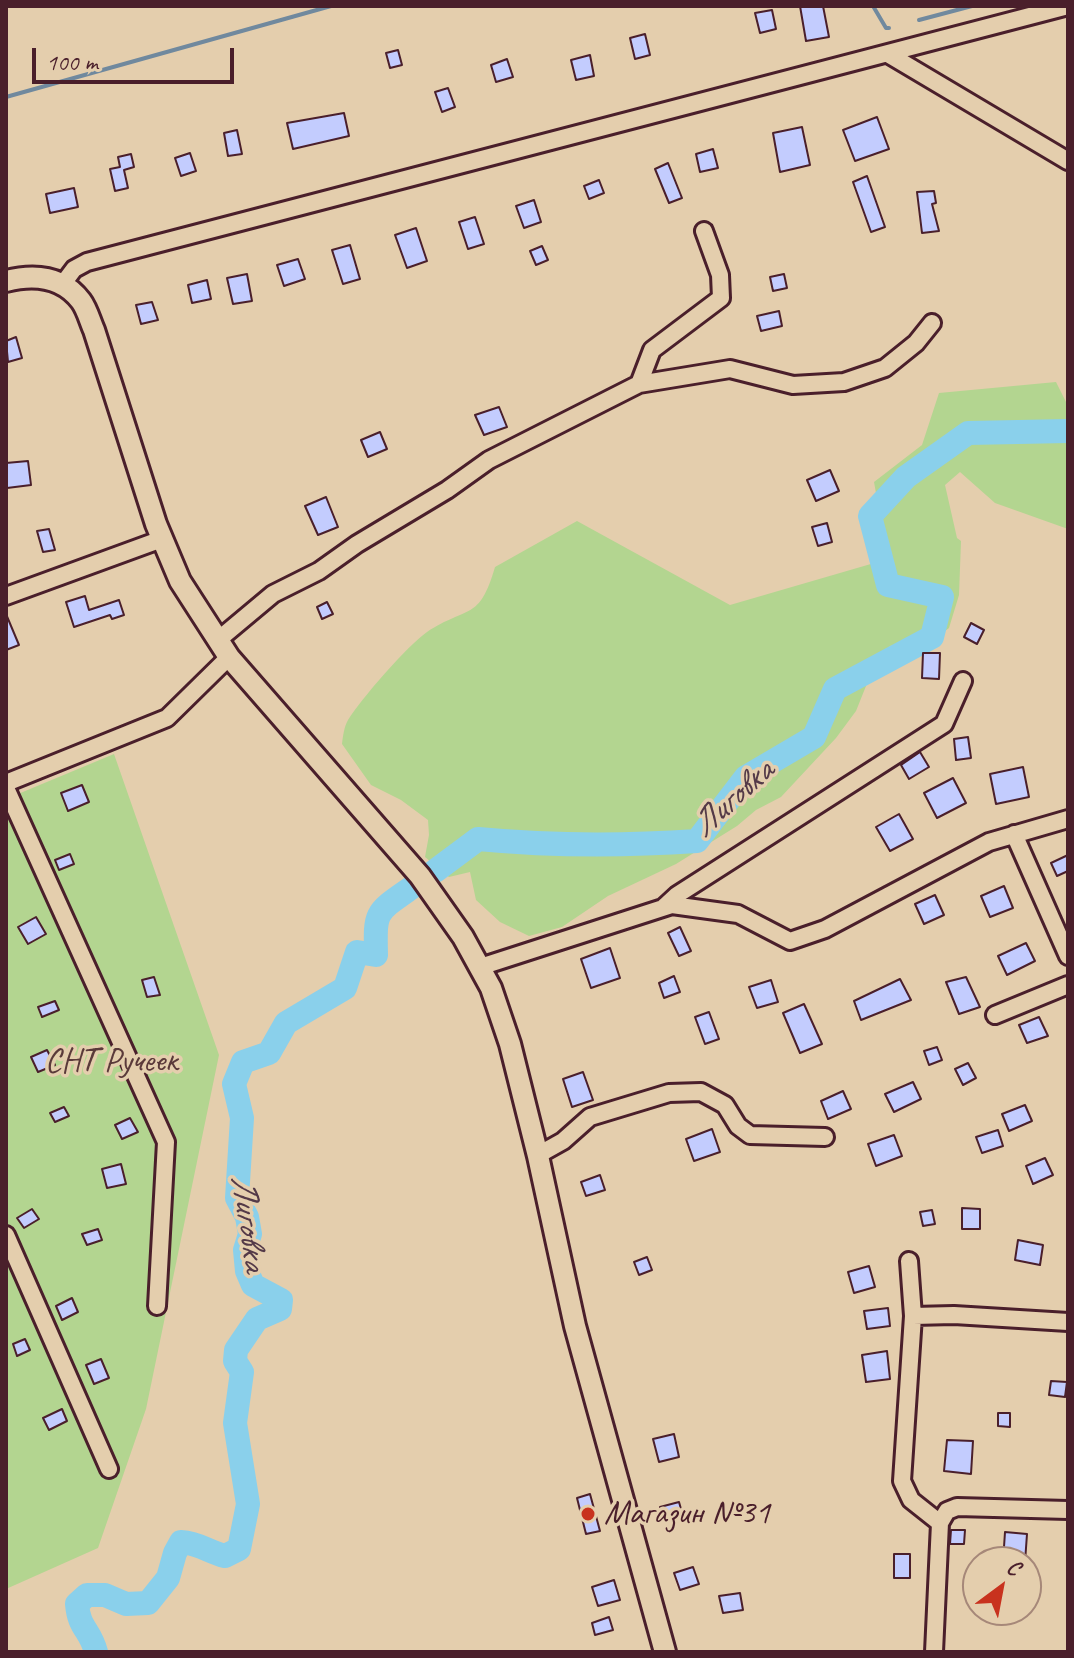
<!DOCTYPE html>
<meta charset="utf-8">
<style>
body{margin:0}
#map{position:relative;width:1074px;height:1658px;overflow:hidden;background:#e4cead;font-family:Caveat,sans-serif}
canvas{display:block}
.frame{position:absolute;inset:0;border:8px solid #4a1f2b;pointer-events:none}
.north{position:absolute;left:962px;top:1546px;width:80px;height:80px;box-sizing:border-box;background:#e4cead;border:2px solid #a68879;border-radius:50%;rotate:32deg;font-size:22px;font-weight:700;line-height:32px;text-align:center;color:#4a1f2b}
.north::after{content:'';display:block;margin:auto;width:28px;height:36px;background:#c8321e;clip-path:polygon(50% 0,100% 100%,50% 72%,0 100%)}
.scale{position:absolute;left:32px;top:48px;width:202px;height:36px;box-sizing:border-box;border:4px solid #4a1f2b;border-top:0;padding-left:10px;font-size:24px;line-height:28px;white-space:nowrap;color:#4a1f2b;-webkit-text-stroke:6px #e4cead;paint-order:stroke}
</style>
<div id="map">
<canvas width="1074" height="1658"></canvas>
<div class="frame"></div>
<div class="north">С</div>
<div class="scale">100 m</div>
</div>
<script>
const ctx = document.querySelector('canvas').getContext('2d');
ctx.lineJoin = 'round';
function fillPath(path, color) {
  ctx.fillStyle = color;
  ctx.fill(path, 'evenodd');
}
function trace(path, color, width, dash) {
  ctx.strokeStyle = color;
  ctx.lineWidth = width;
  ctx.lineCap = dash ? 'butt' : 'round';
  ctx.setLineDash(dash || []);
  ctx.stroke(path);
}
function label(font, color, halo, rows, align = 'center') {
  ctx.font = font + ' Caveat,sans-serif';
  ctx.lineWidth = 7;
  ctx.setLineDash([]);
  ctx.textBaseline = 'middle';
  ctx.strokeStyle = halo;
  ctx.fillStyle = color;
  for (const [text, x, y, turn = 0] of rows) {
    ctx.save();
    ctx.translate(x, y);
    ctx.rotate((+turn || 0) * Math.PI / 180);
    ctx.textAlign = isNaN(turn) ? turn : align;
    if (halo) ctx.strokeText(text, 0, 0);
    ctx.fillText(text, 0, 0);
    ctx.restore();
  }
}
const green = new Path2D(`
 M1056 382 1068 406V529L995 503 960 472 945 485 957 538 961 541 959 595 949 628 945 631 890 646 876 661 856 711 836 738 781 797 756 810 737 826 676 864 608 896 562 927 529 936 500 922 476 900 470 872 449 877 425 857 429 835 428 820 401 800 371 785 342 744C343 736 344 727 348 720 361 699 408 645 427 632 468 605 479 622 495 567L577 521 730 605 888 559 874 482 922 445 939 393Z
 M114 754 219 1055 146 1409 98 1548 6 1589V799Z`);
const stream = new Path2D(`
 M873 6 886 28H889
 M919 20 972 6
 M6 97 331 6`);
const river = new Path2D(`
 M435 871 478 839C552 846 623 846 697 841L746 777 814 737 835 689 932 637 942 597 888 585 870 516 906 477 968 433 1068 431
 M96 1652C90 1629 79 1629 77 1604L87 1595H105L126 1604 148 1603 168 1578 175 1553 181 1542C199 1543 209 1552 225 1556L239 1549 248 1504 235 1423 242 1372 235 1361 236 1350 257 1319 280 1309 281 1300 253 1285 247 1271 245 1250 250 1234 247 1217 237 1198 242 1118 234 1084 243 1062 269 1053 286 1023 345 988 357 952 376 955C375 911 375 913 411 888`);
const building = new Path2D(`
 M800 6H823L829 37 806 41Z
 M772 10 776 29 760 33 755 13Z
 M645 34 650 55 635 59 630 38Z
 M398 50 402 65 390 68 386 53Z
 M590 55 594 76 576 80 571 60Z
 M507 59 513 77 496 82 491 65Z
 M448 88 455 107 442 112 435 92Z
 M344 113 349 136 293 149 287 123Z
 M877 117 889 149 855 161 843 130Z
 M802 127 810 165 780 172 773 133Z
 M237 130 242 154 228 156 224 133Z
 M713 149 718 168 700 172 696 154Z
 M190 153 196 171 181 176 175 158Z
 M131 154 134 167 124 170 128 188 115 191 110 169 120 167 118 157Z
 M668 163 682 198 669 203 655 169Z
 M867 176 885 227 871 232 853 182Z
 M599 180 604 193 589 199 584 186Z
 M74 188 78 207 50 213 46 194Z
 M934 191 936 203 932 204 939 231 922 233 917 192Z
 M534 200 541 222 524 228 516 206Z
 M475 217 484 244 468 249 459 222Z
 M416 228 427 261 407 268 395 235Z
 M350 245 360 279 343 284 332 250Z
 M542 246 548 260 536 265 530 251Z
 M298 259 305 279 284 286 277 265Z
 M247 274 252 301 233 304 227 278Z
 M784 274 787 288 773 291 770 277Z
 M207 280 211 299 192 303 188 285Z
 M152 302 158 320 141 324 136 305Z
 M779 311 782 326 761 331 757 316Z
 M16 337 22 358 8 362 6 341Z
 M499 407 507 427 484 435 475 415Z
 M380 432 387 449 368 457 361 440Z
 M28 461 31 485 7 488 6 463Z
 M830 470 839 491 816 501 807 480Z
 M326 497 338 527 318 535 305 506Z
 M827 523 832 542 818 546 812 527Z
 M49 529 55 550 43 552 37 531Z
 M85 596 89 610 119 600 124 615 112 619 110 615 74 627 66 602Z
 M327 602 333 614 322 619 317 607Z
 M6 614 19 645 6 650Z
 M971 623 984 630 977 644 964 637Z
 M923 653H940L939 679 922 678Z
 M968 737 971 758 956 760 954 739Z
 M920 752 929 767 909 779 901 765Z
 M1023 767 1029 797 996 804 990 774Z
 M953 778 966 803 937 818 924 793Z
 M82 785 89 802 68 811 61 793Z
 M899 814 913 839 890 851 876 827Z
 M70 854 74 864 59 870 55 860Z
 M1068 855V871L1057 876 1051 863Z
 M1004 886 1013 908 990 917 981 896Z
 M935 895 944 915 924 924 915 904Z
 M36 917 46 934 28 944 18 927Z
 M680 927 691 951 679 956 668 933Z
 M1026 943 1035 961 1007 975 998 956Z
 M610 948 620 978 591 988 581 959Z
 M674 976 680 992 664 998 659 983Z
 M154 977 160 995 147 997 142 980Z
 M966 977 980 1007 959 1014 946 982Z
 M900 979 911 1000 861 1020 854 1001Z
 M771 980 778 1002 757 1008 749 987Z
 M55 1001 59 1010 42 1017 38 1007Z
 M804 1004 822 1044 800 1053 783 1013Z
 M709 1012 719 1039 705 1044 695 1017Z
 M1039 1017 1048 1036 1027 1043 1019 1025Z
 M937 1047 942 1060 929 1065 924 1051Z
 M47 1050 55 1065 38 1072 31 1057Z
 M968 1063 976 1078 963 1085 955 1069Z
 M583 1072 593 1100 572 1107 563 1079Z
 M913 1082 921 1099 894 1112 885 1094Z
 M843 1091 851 1109 828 1119 821 1101Z
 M1025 1105 1032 1121 1009 1131 1002 1114Z
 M64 1107 69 1116 55 1122 50 1113Z
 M130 1118 138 1132 122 1139 115 1125Z
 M712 1129 720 1152 694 1161 686 1139Z
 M998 1130 1003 1146 982 1153 976 1137Z
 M894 1135 902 1156 876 1166 868 1144Z
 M1045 1158 1053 1175 1033 1184 1026 1166Z
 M121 1164 126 1184 107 1188 102 1169Z
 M600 1175 605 1190 586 1196 581 1182Z
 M962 1208 980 1209V1229H962Z
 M32 1209 39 1219 24 1228 17 1218Z
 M932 1210 935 1224 923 1226 920 1212Z
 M98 1229 102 1240 87 1245 82 1234Z
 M1018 1240 1043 1245 1040 1265 1015 1260Z
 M647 1257 652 1270 639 1275 634 1262Z
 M869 1266 875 1287 854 1293 848 1272Z
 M72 1298 78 1312 62 1320 56 1306Z
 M888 1308 890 1326 867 1329 864 1311Z
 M25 1339 30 1350 17 1356 13 1344Z
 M887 1351 890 1379 866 1382 862 1355Z
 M101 1359 109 1378 94 1384 86 1365Z
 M1051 1381 1067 1382 1065 1397 1049 1395Z
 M62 1409 67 1421 49 1430 43 1418Z
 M998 1413H1010V1427L998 1426Z
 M674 1434 679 1457 659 1462 653 1439Z
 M947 1440 973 1441 971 1474 944 1471Z
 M590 1494 600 1531 586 1534 577 1498Z
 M679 1502 683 1516 664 1522 660 1507Z
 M951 1530H965L964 1544H950Z
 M1005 1532 1027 1534 1025 1562H1003Z
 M894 1554H910V1578H894Z
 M693 1567 699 1584 680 1590 674 1573Z
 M614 1580 620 1600 598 1606 592 1587Z
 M740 1593 743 1610 723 1613 719 1596Z
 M609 1617 613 1630 595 1635 592 1623Z`);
const minor = new Path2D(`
 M888 54 1068 161
 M62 285 74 269 87 262 1068 6
 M639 384 652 350 721 298 720 275 704 231
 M6 596 162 539
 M218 640 273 594 319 571 357 544 447 490 489 460 639 384 730 369 793 385 844 382 885 368 916 343 932 323
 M6 783 167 718 229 657
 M6 788 166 1142 157 1306
 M1014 834 1068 956
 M664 907 677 895 944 724 963 681
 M480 967 672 905 738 914 790 941 825 929 989 842 1068 819
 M995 1015 1068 985
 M538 1155 563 1141 590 1117 669 1093 701 1092 725 1105 738 1126 750 1135 825 1137
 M6 1235 109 1469
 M909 1261 913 1316 902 1481 911 1500 940 1523
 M913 1316 954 1315 1068 1322
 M934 1652 940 1523 947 1511 957 1507 1068 1510`);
const major = new Path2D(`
 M6 281C34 274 62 276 81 301 87 309 90 321 94 330L156 524 180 581 229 657 420 876 463 937 491 988 510 1044 538 1156 575 1326 665 1652`);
const markers = [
 [588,1514,8,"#c8321e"]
];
const parkNames = [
 ["СНТ Ручеек",111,1062]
];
const poiNames = [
 ["Магазин №31",604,1514]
];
const waterNames = [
 ["Лиговка",733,799,-42],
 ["Лиговка",248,1223,82]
];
fillPath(green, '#b3d590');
trace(stream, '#70899e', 4);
trace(river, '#8ad0eb', 24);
fillPath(building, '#c3ccfe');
trace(building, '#4a1f2b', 2);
trace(minor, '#4a1f2b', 22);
trace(major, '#4a1f2b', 26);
trace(minor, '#e4cead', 16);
trace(major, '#e4cead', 20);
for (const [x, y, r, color] of markers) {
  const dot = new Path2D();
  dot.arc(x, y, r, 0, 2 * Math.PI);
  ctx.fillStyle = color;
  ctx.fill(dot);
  trace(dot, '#e4cead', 3);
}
label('34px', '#5a3a3a', '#e4cead', parkNames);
label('34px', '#4a1f2b', '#e4cead', poiNames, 'left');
label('italic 36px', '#543a48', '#e4cead', waterNames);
</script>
